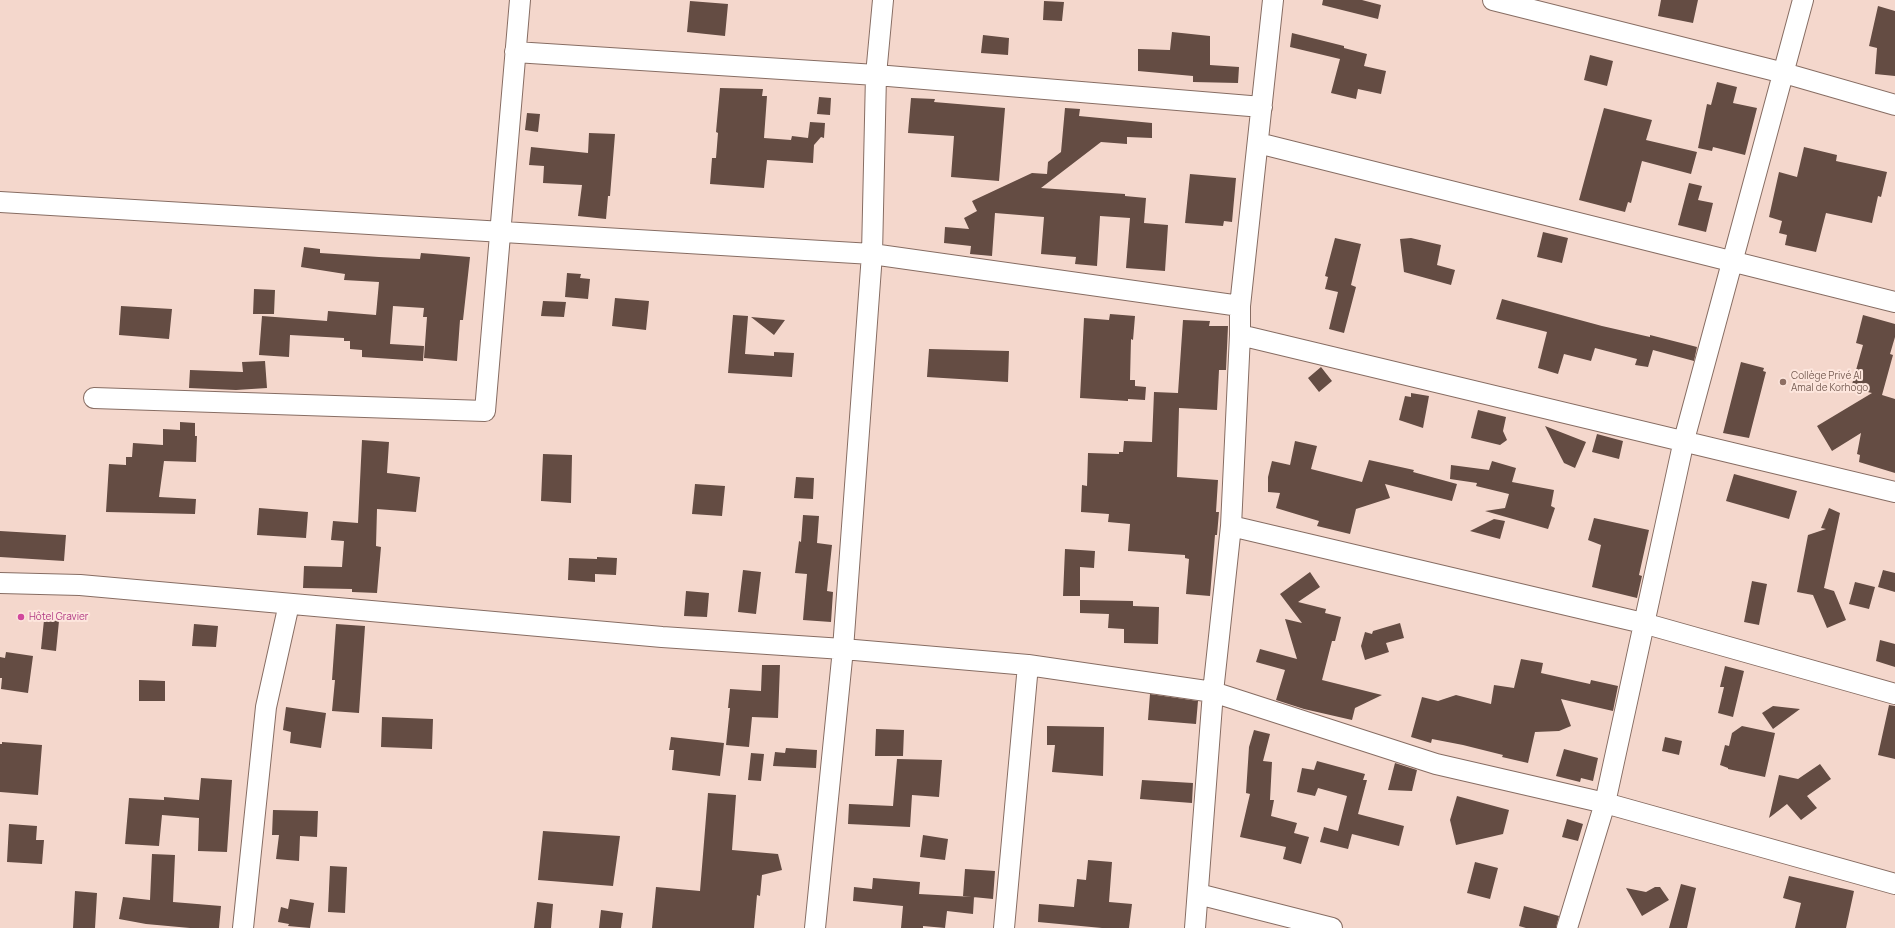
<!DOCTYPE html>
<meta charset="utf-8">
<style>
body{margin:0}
canvas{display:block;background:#f4d7cc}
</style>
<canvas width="1895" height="928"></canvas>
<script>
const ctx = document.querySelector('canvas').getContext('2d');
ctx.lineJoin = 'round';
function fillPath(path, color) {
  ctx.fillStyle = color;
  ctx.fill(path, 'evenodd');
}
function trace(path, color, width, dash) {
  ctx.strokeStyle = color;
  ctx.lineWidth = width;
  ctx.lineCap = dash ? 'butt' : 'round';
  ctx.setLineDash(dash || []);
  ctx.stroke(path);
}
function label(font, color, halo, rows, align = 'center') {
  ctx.font = font + ' Manrope,sans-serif';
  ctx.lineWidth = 4;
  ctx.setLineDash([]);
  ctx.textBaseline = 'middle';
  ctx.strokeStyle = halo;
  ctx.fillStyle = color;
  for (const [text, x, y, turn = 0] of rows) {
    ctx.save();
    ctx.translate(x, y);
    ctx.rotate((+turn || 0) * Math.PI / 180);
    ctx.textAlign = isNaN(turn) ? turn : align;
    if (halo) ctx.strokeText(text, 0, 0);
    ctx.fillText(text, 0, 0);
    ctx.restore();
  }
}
const building = new Path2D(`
 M1323 0H1362L1381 5 1378 19 1322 5Z
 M1661 0H1698L1693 23 1658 16Z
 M690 1 728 4 725 36 687 32Z
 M1044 1 1064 2 1062 21 1043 20Z
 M1878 6 1895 11V76L1875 74 1877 48 1869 46Z
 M1172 32 1210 36V65L1239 67 1238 83 1193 82V76L1138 71V49L1170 50Z
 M1292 33 1344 46V48L1367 54 1364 66 1386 71 1381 94 1358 89 1356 99 1331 93 1340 59 1290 47Z
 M983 35 1009 38 1008 55 981 53Z
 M1590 55 1613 61 1607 86 1584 80Z
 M1717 82 1737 87 1733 103 1757 108 1745 155 1713 147 1712 151 1698 148 1707 104 1711 105Z
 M720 88 763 89 762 96H767L764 138 791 140 792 136 808 138 810 122 825 123 824 138 821 137 814 145 813 163 767 160 764 188 710 184 712 158H716L718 133 716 132Z
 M819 97 831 98 830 115 817 114Z
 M911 98 935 99 934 102 1005 108 999 181 951 177 954 136 908 133Z
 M1065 108 1080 109 1079 116 1152 123V138L1127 137V144L1101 142 1041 188 1125 194V196L1146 198 1144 223 1168 225 1165 271 1126 268 1130 218 1100 216 1097 266 1075 264 1076 257 1041 254 1044 217 995 213 992 256 970 254 971 246 944 243 945 227 969 229 964 218 977 211 972 201 1032 173 1047 174 1048 162 1061 152Z
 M1604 108 1652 120 1646 140 1697 152 1691 174 1642 161 1631 203 1628 202 1625 212 1579 200Z
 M527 113 540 114 538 132 525 130Z
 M589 133 615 134 610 196H608L606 219 578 216 582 185 543 183 544 166 529 165 531 147 588 153Z
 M1804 147 1837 155 1836 161 1887 172 1881 197 1878 196 1872 223 1826 213 1816 252 1785 245 1787 235 1779 233 1782 221 1769 217 1779 172 1797 177Z
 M1190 174 1236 178 1232 222 1224 221 1223 226 1185 223Z
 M1689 183 1702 186 1698 200 1713 203 1706 232 1678 225Z
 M1543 232 1568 238 1562 263 1537 257Z
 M1335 238 1361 244 1351 285 1356 287 1344 333 1329 329 1338 292 1325 289 1328 277 1325 276Z
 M1411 238 1441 245 1437 265 1455 270 1451 285 1404 272 1400 239Z
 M304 247 320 249V253L379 257 420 259 421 253 470 257 463 320H460L457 361 424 358 427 317H423L424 308 393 306 390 344 424 346 423 361 362 357V350L350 349V341H344V338L290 335 289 357 259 355 262 316 327 321 328 311 376 315 379 282 344 280 345 274 301 267Z
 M567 273 581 274 580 278 590 279 588 299 565 297Z
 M254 289 275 290 274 314H253Z
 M615 298 649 301 646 330 612 326Z
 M1502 299 1602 326 1650 337V335L1697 347 1694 361 1653 350 1648 367 1635 365 1637 359 1595 348 1591 361 1564 354 1558 374 1538 368 1547 332 1496 319Z
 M543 301 566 302 564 317 541 316Z
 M121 306 172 309 169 339 119 335Z
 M1110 314 1135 316 1133 340 1131 339 1130 380H1135V386L1146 387 1145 400 1128 399V401L1080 398 1084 318 1109 320Z
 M733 315 748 316 745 354 774 356V352L794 353 792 377 728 373Z
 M1863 315 1895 324V337L1890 354 1893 355 1882 395 1895 399V473L1859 462 1860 455 1857 454 1861 433 1832 451 1817 426 1872 393 1851 388 1863 345 1856 343Z
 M751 317 785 320 774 335Z
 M1183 320 1210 321 1209 326H1228L1226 370H1219L1217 410 1179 408 1177 477 1218 480 1216 512H1219L1217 535H1215L1210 596 1186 594 1189 559 1185 558V555L1128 551 1130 524 1108 522 1109 514 1081 512 1082 485 1087 486 1088 453 1119 454V452H1123L1124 441 1152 442 1154 392 1178 393Z
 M929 349 1009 351 1008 382 927 377Z
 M265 361 267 388 236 390 189 388 190 370 243 372 242 362Z
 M1741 362 1764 368 1763 371 1766 372 1749 438 1723 433Z
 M1321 367 1332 381 1319 392 1308 378Z
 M1411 393 1429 396 1423 428 1399 420 1405 396 1411 397Z
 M1478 410 1506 417 1503 431 1507 440 1500 445 1471 438Z
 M180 422 195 423V436H197L196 462 164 461 159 497 196 499 195 514 106 512 109 464 126 465V457H132L133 443 163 445V429L180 430Z
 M1545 426 1586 442 1575 468 1564 463Z
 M1597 434 1623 441 1619 459 1592 452Z
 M362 440 389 442 387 473 420 477 416 512 377 509 376 546 381 547 377 593 352 592V589L303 588 304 566 342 567 344 541 331 540 333 521 358 523Z
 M1295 441 1317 446 1311 469 1362 482 1369 460 1414 470 1413 472 1457 484 1452 501 1385 484 1390 498 1356 509 1350 534 1317 526 1319 521 1276 508 1280 493 1268 492V477L1272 461 1290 465Z
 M543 454 572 455 571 503 541 501Z
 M1492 461 1516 468 1512 482 1554 490 1551 506 1555 508 1548 529 1485 511 1505 508 1509 494 1476 486 1477 483 1450 479 1451 465 1489 470Z
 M1734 474 1797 491 1789 519 1726 501Z
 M796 477 814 478 813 499 794 498Z
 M695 484 725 486 722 516 692 514Z
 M259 508 308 512 306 538 257 535Z
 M1829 508 1840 513 1824 588 1834 591 1846 620 1827 628 1813 595 1797 592 1808 535 1826 529 1821 528Z
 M803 515 819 516 817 543 832 545 827 591 833 592 831 622 803 620 807 574 795 573 799 541 801 542Z
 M1594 518 1649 530 1639 575 1642 576 1637 598 1592 587 1601 545 1588 540Z
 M1494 519 1505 521 1500 539 1470 531Z
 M0 531 66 535 64 561 0 557Z
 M1065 549 1095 551 1094 568 1080 567V596H1063Z
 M597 557 617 558 616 575 595 574V582L568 580 569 558 597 559Z
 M743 570 761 572 756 614 738 612Z
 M1883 570 1895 573V592L1878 587Z
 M1310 572 1320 587 1298 602 1326 609 1325 613 1341 617 1335 641H1332L1322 680 1382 695 1355 708 1352 720 1304 709 1276 700 1285 670 1256 662 1260 649 1297 659 1285 619 1302 623 1280 594Z
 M1752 581 1767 584 1759 625 1744 622Z
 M1855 582 1875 587 1869 609 1849 604Z
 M686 591 709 593 707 617 684 616Z
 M1080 600 1133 601V606L1159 607 1158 644 1124 643V629L1108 628 1109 614 1080 613Z
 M44 620 59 621 56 651 41 649Z
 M1400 623 1404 638 1386 643 1389 652 1365 660 1361 646 1365 632 1372 634 1373 631Z
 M194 624 218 626 216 647 192 646Z
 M336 624 365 626 359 713 332 711 335 680H332Z
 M1880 640 1895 644V667L1876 661Z
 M6 652 33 656 28 693 1 689 2 678H0V657L5 658Z
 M1521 659 1543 663 1541 673 1590 684 1591 680 1618 686 1613 711 1561 699 1571 726 1559 731 1535 732 1528 763 1502 757 1503 755 1463 745 1432 739 1431 743 1411 737 1422 697 1438 701 1456 695 1491 704 1494 685 1514 688Z
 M762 665H780L778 718 752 717 749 747 726 745 730 708H728L730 689 761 691Z
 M1725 666 1744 671 1733 717 1718 713 1724 687H1720Z
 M139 680 165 681V701H139Z
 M1150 694 1198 701 1196 724 1148 720Z
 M1889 705 1895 706V759L1878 755Z
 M1773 706 1800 709 1773 729 1762 713Z
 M286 707 326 713 321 748 290 743 291 732 283 730Z
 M382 717 433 719 432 749 381 747Z
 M1047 726 1104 727 1103 776 1052 772 1055 745H1047Z
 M1742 726 1775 733 1765 777 1728 769V768L1720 765 1725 745 1729 746 1732 733Z
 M876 729 904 730 903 756H875Z
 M1254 730 1270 734 1263 761 1272 762 1270 800H1274L1271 816 1297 823 1294 833 1309 837 1301 864 1283 859 1286 847 1240 837 1250 794 1246 793 1249 747Z
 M671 737 724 743 720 776 672 770 674 750H669Z
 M1665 737 1682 741 1679 755 1662 751Z
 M2 742 42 745 38 795 0 792V744H2Z
 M786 748 817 750 816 768 773 766 775 752 785 753Z
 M1564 749 1598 758 1593 781 1581 778 1580 782 1556 776Z
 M751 753 764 754 761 781 748 780Z
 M897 759 942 760 939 797 912 795 910 827 848 824 849 804 893 806Z
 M1317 761 1365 774 1363 780H1367L1358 814 1404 826 1399 846 1352 834 1348 849 1320 842 1324 827 1338 831 1347 796 1318 788 1315 796 1297 792 1302 768 1314 770Z
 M1395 763 1417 770 1412 791 1388 790Z
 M1820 764 1831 779 1807 796 1817 808 1801 820 1787 804 1769 818 1779 775 1798 779Z
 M201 778 232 780 227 852 198 851 199 818 162 815 159 846 125 844 129 798 164 800V797L199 800Z
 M1142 780 1193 783 1192 803 1140 799Z
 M708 793 736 795 732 850 778 854 782 870 762 875 760 896 757 895 754 928H652L656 887 700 891Z
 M1457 796 1509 810 1503 834 1456 845 1450 820Z
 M273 810 318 811 317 837 300 836 299 861 276 859 279 835H272Z
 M1567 819 1583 824 1578 841 1562 837Z
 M9 824 37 826 36 840H44L42 864 7 862Z
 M543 831 620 836 613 886 538 880Z
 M923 835 948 839 945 860 920 857Z
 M152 854 175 855 173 902 221 906 219 928H190L146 924 119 919 123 897 150 900Z
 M1088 860 1112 862 1109 902 1132 904 1129 928H1102L1038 922 1039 904 1074 907 1077 879 1086 880Z
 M1475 862 1498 868 1490 899 1467 893Z
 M330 866 347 867 345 913 328 912Z
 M965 869 995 871 993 899 963 896Z
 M1789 876 1854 891 1846 928H1795L1801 903 1783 898Z
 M873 878 920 882 919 894 974 897 973 914 947 911 945 928 923 926V928H901L903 906 853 901 854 887 872 889Z
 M1681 884 1696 888 1687 928H1669Z
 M1655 887H1660L1669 900 1642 916 1626 888 1646 892Z
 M75 891 97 893 95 928H73Z
 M290 899 314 903 310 928 288 926 289 924 278 922 281 907 288 909Z
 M537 902 553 904 551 928H534Z
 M1524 906 1559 916 1556 928H1526L1519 926Z
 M601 910 623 913 621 928H599Z`);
const minor = new Path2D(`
 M1493 0 1784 73 1895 105
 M515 52 876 75 1262 107
 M1258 143 1895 302
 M0 202 872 254 1240 306
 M1240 335 1895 492
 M94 398 485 411 520 0
 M1231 526 1643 623 1895 694
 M0 583 80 585 662 637 843 649 1028 665 1213 692 1436 764 1605 803 1895 884
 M1198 894 1332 928
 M243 928 266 707 289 604
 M815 928 843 649 872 254 876 75 883 0
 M1004 928 1028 665
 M1195 928 1213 692 1231 526 1240 335V306L1273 0
 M1567 928 1605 803 1684 440 1803 0`);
const markers = [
 [1783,382,4,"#8d6e63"],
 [21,617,4,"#d1479c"]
];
const educationNames = [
 ["Collège Privé Al",1791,376],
 ["Amal de Korhogo",1791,388]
];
const hotelNames = [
 ["Hôtel Gravier",29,617]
];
fillPath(building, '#644c43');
trace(minor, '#876d63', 22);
trace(minor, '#fff', 20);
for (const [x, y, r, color] of markers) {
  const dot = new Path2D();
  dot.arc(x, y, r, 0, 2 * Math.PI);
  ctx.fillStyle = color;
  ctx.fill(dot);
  trace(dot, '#fde6dd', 1.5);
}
label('10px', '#785e54', '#fde6dd', educationNames, 'left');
label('10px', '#b23c85', '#fde6dd', hotelNames, 'left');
</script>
